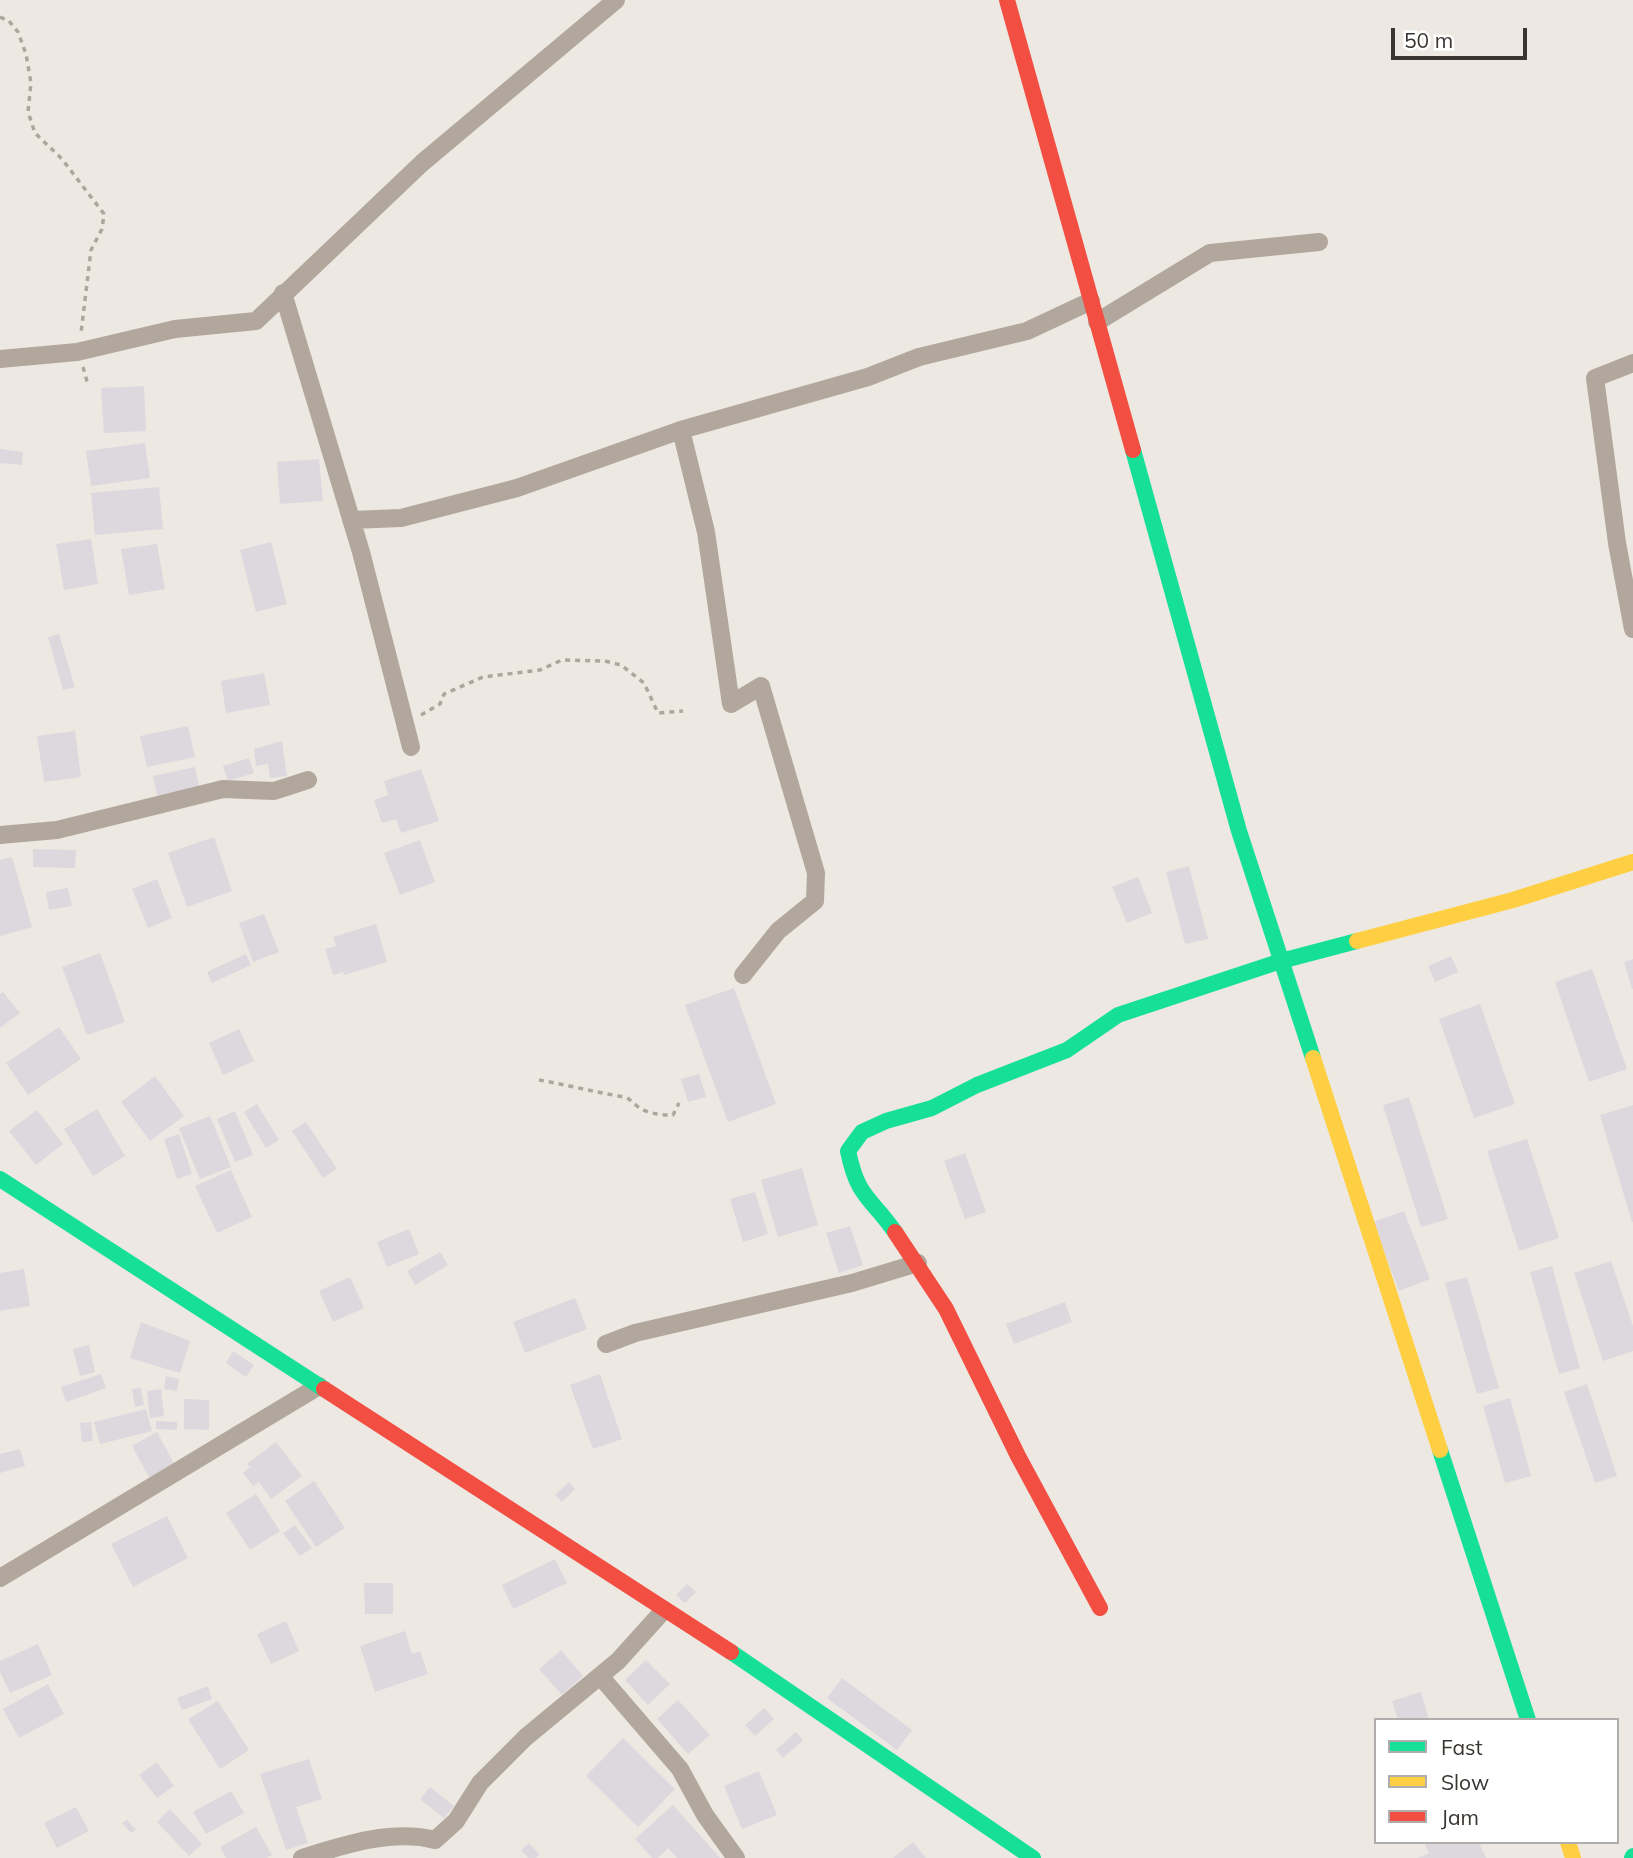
<!DOCTYPE html>
<style>
body{margin:0}
#map{position:relative;width:1633px;height:1858px;overflow:hidden;background:#ede8e2;font-family:Mulish,sans-serif}
canvas{display:block}
.legend{position:absolute;left:1374px;top:1718px;width:245px;height:126px;box-sizing:border-box;background:#fff;border:2px solid #b0aead;margin:0;padding:9px 12px;list-style:none;font-size:21px;color:#393531}
.legend li{display:flex;align-items:center;gap:14px;height:35px}
.legend b{width:35px;border:2px solid #b0aead}
.scale{position:absolute;left:1391px;top:28px;width:136px;height:32px;box-sizing:border-box;border:4px solid #393531;border-top:0;padding-left:9px;font-size:21px;line-height:24px;white-space:nowrap;color:#393531;-webkit-text-stroke:5px #fff;paint-order:stroke}
</style>
<div id="map">
<canvas width="1633" height="1858"></canvas>
<ul class="legend">
<li><b style="height:9px;background:#16e098"></b>Fast</li>
<li><b style="height:9px;background:#ffcf43"></b>Slow</li>
<li><b style="height:9px;background:#f24e42"></b>Jam</li>
</ul>
<div class="scale">50 m</div>
</div>
<script>
const ctx = document.querySelector('canvas').getContext('2d');
ctx.lineJoin = 'round';
function fillPath(path, color) {
  ctx.fillStyle = color;
  ctx.fill(path, 'evenodd');
}
function trace(path, color, width, dash) {
  ctx.strokeStyle = color;
  ctx.lineWidth = width;
  ctx.lineCap = dash ? 'butt' : 'round';
  ctx.setLineDash(dash || []);
  ctx.stroke(path);
}
const building = new Path2D(`
 M144 386 146 431 104 433 101 388Z
 M145 443 150 478 91 486 86 451Z
 M0 449 23 452 22 465 0 463Z
 M319 459 323 501 280 504 277 462Z
 M159 487 163 529 95 535 91 493Z
 M91 539 98 584 64 590 56 544Z
 M271 542 287 604 256 612 240 550Z
 M157 544 165 589 129 595 121 549Z
 M59 634 75 687 63 690 48 637Z
 M264 673 270 705 226 713 221 681Z
 M188 726 195 757 147 767 140 736Z
 M75 731 81 777 44 782 37 736Z
 M282 741 287 776 270 778 268 764 256 766 254 749Z
 M249 758 254 773 228 781 223 766Z
 M195 767 200 791 158 800 153 776Z
 M421 769 439 821 401 833 396 819 382 823 374 800 388 795 384 781Z
 M214 837 232 891 187 907 168 853Z
 M420 840 435 882 400 895 384 853Z
 M33 849 76 850 75 868 33 867Z
 M12 857 32 927 0 936V860Z
 M1189 866 1208 939 1185 944 1166 872Z
 M1138 877 1152 913 1127 923 1112 887Z
 M157 879 172 918 148 928 132 889Z
 M68 888 72 906 49 910 46 892Z
 M264 914 279 952 253 962 239 923Z
 M376 924 387 962 344 975 343 972 333 975 325 949 336 946 333 937Z
 M100 953 125 1022 87 1035 62 967Z
 M246 954 251 965 212 983 207 972Z
 M1451 956 1458 972 1435 982 1428 966Z
 M1633 959V989H1632L1624 962Z
 M1592 969 1627 1069 1589 1082 1555 982Z
 M734 988 776 1104 728 1122 685 1005Z
 M3 992 20 1013 0 1028V994Z
 M1480 1004 1515 1104 1474 1118 1439 1019Z
 M59 1027 81 1059 28 1095 6 1063Z
 M239 1029 254 1061 223 1075 209 1043Z
 M699 1074 706 1097 688 1102 681 1079Z
 M155 1076 184 1116 150 1141 121 1102Z
 M1409 1097 1448 1219 1421 1227 1383 1105Z
 M257 1104 279 1140 266 1148 244 1112Z
 M1633 1105V1222H1632L1600 1115Z
 M97 1109 125 1156 93 1176 64 1129Z
 M37 1110 63 1144 36 1165 9 1131Z
 M235 1111 253 1155 235 1162 217 1119Z
 M210 1116 231 1167 200 1179 179 1128Z
 M306 1122 337 1169 323 1178 292 1131Z
 M179 1134 192 1174 177 1179 164 1139Z
 M1527 1139 1559 1238 1519 1251 1487 1151Z
 M965 1153 986 1212 965 1219 944 1161Z
 M802 1168 818 1225 778 1237 761 1180Z
 M231 1170 252 1217 217 1233 195 1186Z
 M755 1192 768 1234 743 1242 730 1199Z
 M1404 1211 1430 1279 1399 1291 1373 1222Z
 M850 1226 863 1265 839 1273 826 1233Z
 M409 1229 419 1254 387 1267 377 1242Z
 M440 1252 448 1265 415 1285 407 1271Z
 M1611 1261 1633 1326V1351L1603 1361 1574 1273Z
 M1552 1266 1580 1368 1559 1374 1530 1272Z
 M24 1269 30 1306 0 1311V1273Z
 M350 1277 364 1308 333 1322 319 1291Z
 M1467 1277 1499 1388 1477 1394 1445 1283Z
 M575 1298 587 1329 525 1353 513 1322Z
 M1065 1302 1072 1322 1014 1344 1006 1324Z
 M141 1322 190 1341 180 1373 130 1358Z
 M89 1345 95 1372 80 1376 73 1349Z
 M233 1351 254 1365 246 1377 226 1363Z
 M101 1374 106 1388 66 1402 61 1387Z
 M600 1374 622 1439 593 1449 570 1385Z
 M166 1376 179 1379 177 1391 164 1389Z
 M1587 1384 1617 1476 1595 1483 1564 1392Z
 M141 1388 144 1405 135 1407 132 1389Z
 M161 1389 164 1416 150 1418 147 1391Z
 M1510 1398 1531 1476 1505 1483 1483 1406Z
 M184 1399 209 1400V1430L184 1429Z
 M146 1409 152 1431 100 1444 94 1422Z
 M156 1421 177 1422V1430L156 1429Z
 M91 1422 93 1441 82 1442 80 1423Z
 M157 1432 176 1467 151 1481 132 1446Z
 M276 1442 302 1476 271 1499 259 1482 253 1486 243 1473 250 1467 247 1464Z
 M20 1449 25 1466 0 1473V1454Z
 M314 1481 345 1528 316 1547 285 1501Z
 M569 1482 575 1489 562 1502 555 1495Z
 M256 1494 280 1531 250 1550 226 1513Z
 M167 1516 188 1558 133 1587 111 1544Z
 M295 1525 312 1548 300 1556 283 1533Z
 M555 1559 567 1583 513 1609 502 1585Z
 M364 1583H393V1614H365Z
 M687 1584 696 1592 685 1603 676 1595Z
 M286 1621 299 1651 271 1664 257 1634Z
 M405 1631 412 1654 420 1651 428 1674 375 1692 360 1646Z
 M38 1644 52 1675 10 1693 0 1672V1661Z
 M561 1650 583 1676 562 1695 539 1669Z
 M646 1660 670 1684 648 1705 625 1680Z
 M842 1678 912 1730 897 1750 827 1698Z
 M48 1684 64 1714 19 1738 3 1709Z
 M208 1686 212 1699 182 1710 177 1698Z
 M1421 1692 1429 1720H1398L1392 1701Z
 M678 1700 710 1735 688 1754 657 1719Z
 M218 1701 249 1750 220 1769 188 1719Z
 M764 1708 774 1719 755 1736 745 1725Z
 M796 1732 803 1740 783 1758 776 1750Z
 M623 1738 675 1789 638 1827 586 1776Z
 M309 1759 322 1799 296 1807 308 1843 286 1850 260 1774Z
 M157 1762 174 1786 157 1798 139 1775Z
 M759 1771 777 1815 742 1829 724 1786Z
 M430 1787 454 1806 444 1818 420 1799Z
 M231 1791 244 1813 206 1834 193 1812Z
 M673 1805 720 1858H677L668 1848 658 1858H652L635 1839Z
 M76 1807 89 1831 57 1848 44 1823Z
 M170 1809 202 1844 189 1856 157 1822Z
 M127 1820 136 1830 131 1833 122 1823Z
 M256 1827 272 1855 267 1858H226L220 1847Z
 M913 1842 926 1858H893Z
 M1424 1842H1479L1486 1858H1417L1429 1853Z
 M529 1843 540 1855 536 1858H528L521 1850Z`);
const path = new Path2D(`
 M0 17 9 21 18 32 26 54 31 83 28 112 35 133 62 159 104 214 102 229 91 250 81 333
 M83 367 88 385
 M421 715 440 704 444 694 483 677 540 670 562 660 605 661 621 665 644 683 658 713 683 711
 M539 1080C567 1085 595 1092 624 1097 629 1098 632 1102 637 1106 647 1114 661 1115 673 1115L679 1103`);
const street = new Path2D(`
 M283 293 361 552 411 747
 M1097 322 1210 253 1319 242
 M0 359 77 352 175 329 256 321 422 163 616 0
 M1633 363 1595 378 1617 543 1633 629
 M681 430 706 532 731 704 761 686 816 873 815 901 778 931 743 975
 M351 520 401 518 517 488 681 430 868 377 919 357 1027 331 1091 301
 M0 835 57 830 223 789 274 791 308 780
 M606 1344 635 1333 852 1283 918 1263
 M0 1578 319 1386
 M600 1676 680 1769 705 1815 736 1858
 M302 1858C344 1845 392 1829 435 1840L456 1821 480 1783 526 1737 618 1661 664 1610`);
const fast = new Path2D(`
 M1133 450 1239 831 1313 1058
 M0 1179 324 1389
 M895 1232C870 1196 858 1199 848 1151L862 1132 886 1121 932 1108 977 1085 1067 1050 1118 1015 1281 961 1357 941
 M1440 1450 1528 1720
 M731 1652 1033 1858
 M1632 1858 1633 1856`);
const slow = new Path2D(`
 M1357 941 1513 900 1633 862
 M1313 1058 1440 1450
 M1568 1842 1573 1858`);
const jam = new Path2D(`
 M1007 0 1133 450
 M895 1232 946 1309 1018 1456 1100 1608
 M324 1389 731 1652`);
fillPath(building, '#ddd8de');
trace(path, '#aca69e', 3.5, [5, 5]);
trace(street, '#b1a79c', 18);
trace(fast, '#16e098', 16);
trace(slow, '#ffcf43', 16);
trace(jam, '#f24e42', 16);
</script>
